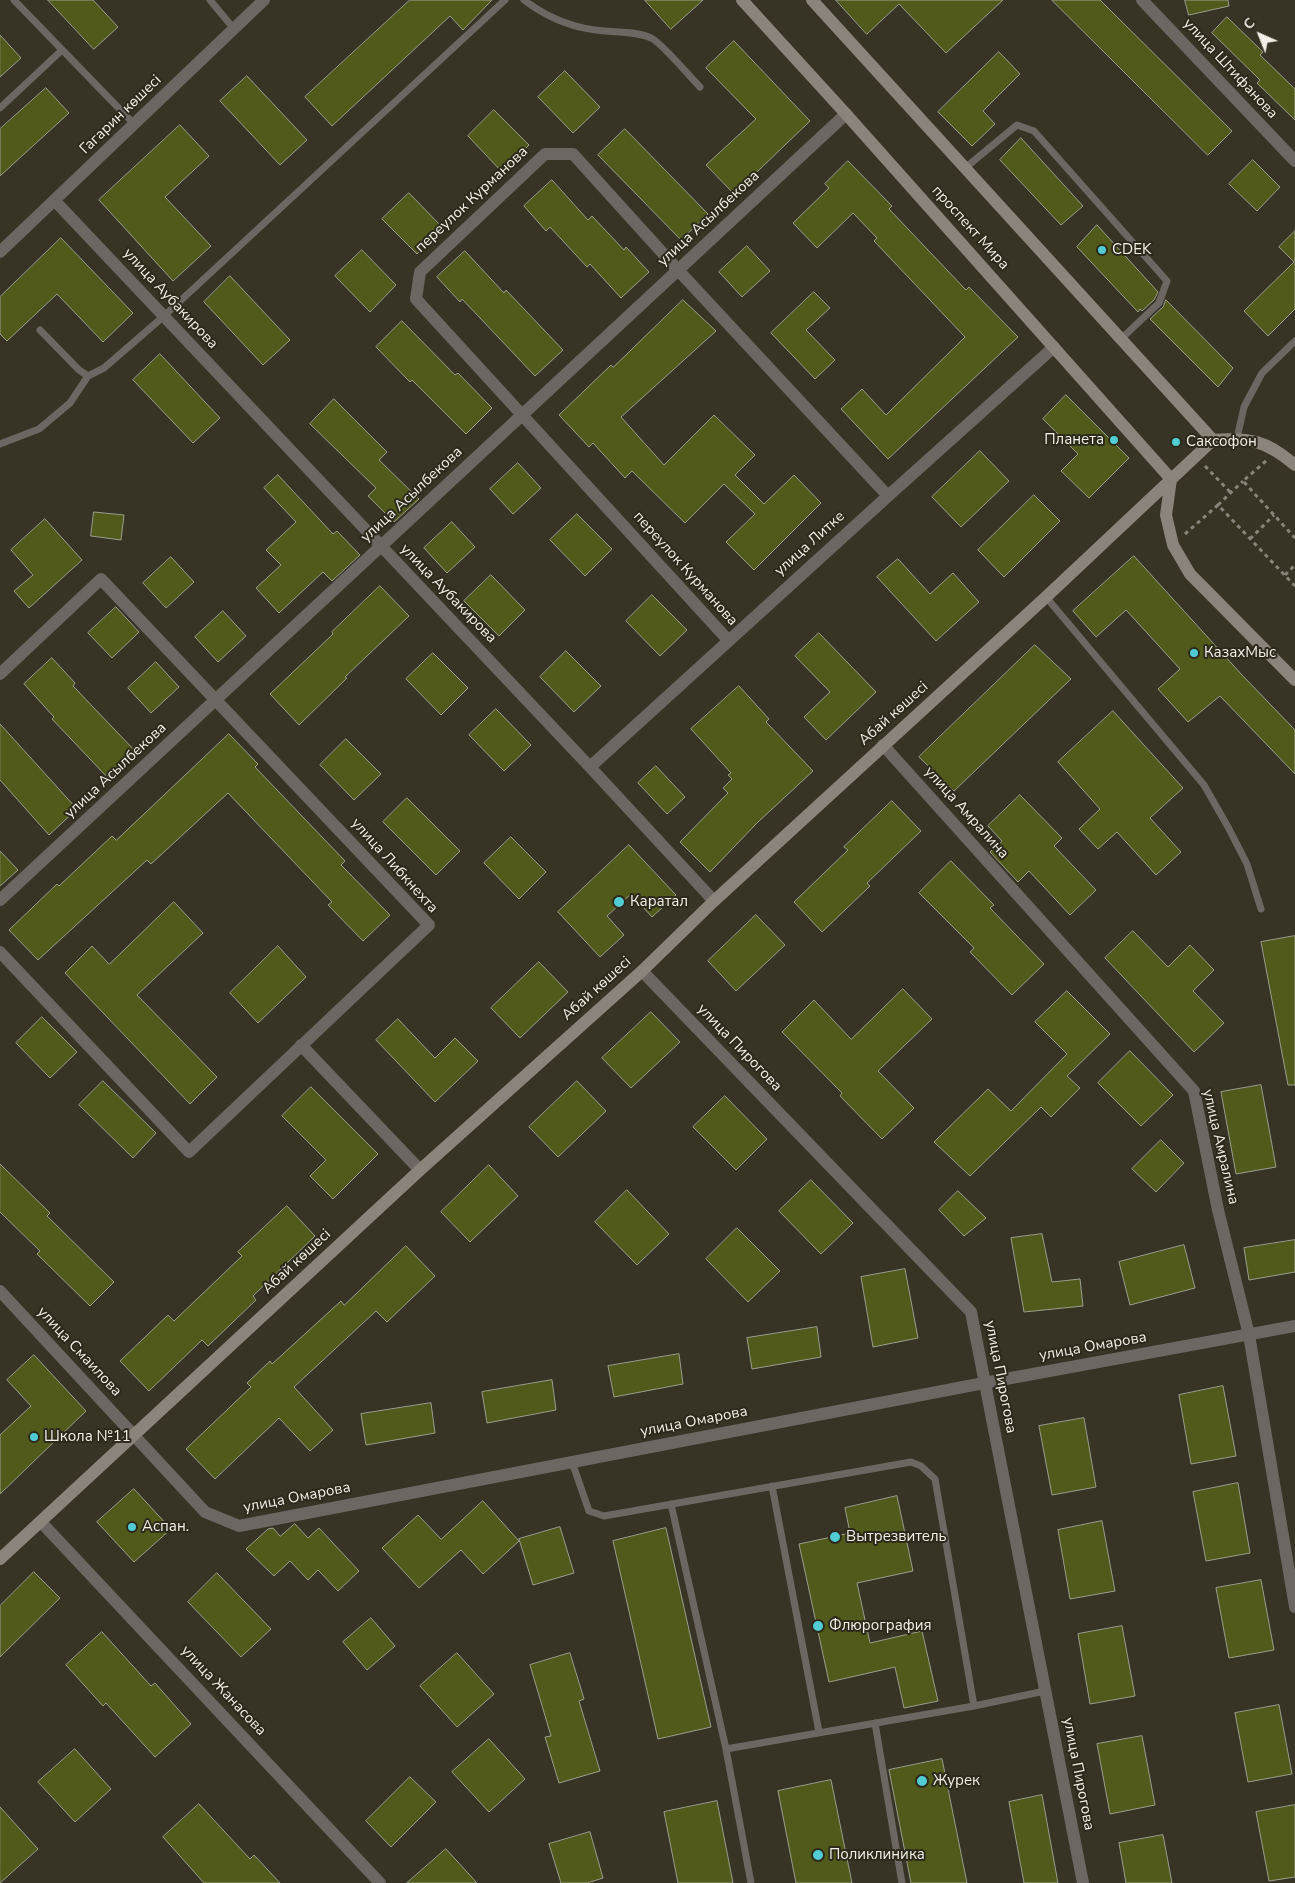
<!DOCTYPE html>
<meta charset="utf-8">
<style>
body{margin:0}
#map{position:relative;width:1295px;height:1883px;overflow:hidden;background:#373426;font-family:"Nunito Sans",sans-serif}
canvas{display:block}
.north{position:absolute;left:1235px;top:10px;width:50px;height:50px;-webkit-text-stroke:4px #2d2a1c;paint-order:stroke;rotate:316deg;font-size:14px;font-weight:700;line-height:20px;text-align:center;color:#f1efe6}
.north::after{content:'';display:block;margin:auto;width:18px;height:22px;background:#f1efe6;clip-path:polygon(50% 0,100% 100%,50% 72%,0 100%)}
</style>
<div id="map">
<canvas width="1295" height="1883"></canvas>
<div class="north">С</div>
</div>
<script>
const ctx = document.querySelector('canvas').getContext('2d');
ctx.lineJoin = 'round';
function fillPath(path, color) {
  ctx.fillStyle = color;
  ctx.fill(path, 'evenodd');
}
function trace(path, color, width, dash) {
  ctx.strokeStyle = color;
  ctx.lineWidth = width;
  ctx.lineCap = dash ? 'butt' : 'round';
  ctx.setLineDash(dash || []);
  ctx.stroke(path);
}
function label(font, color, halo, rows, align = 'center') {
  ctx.font = font + ' "Nunito Sans",sans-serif';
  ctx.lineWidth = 4;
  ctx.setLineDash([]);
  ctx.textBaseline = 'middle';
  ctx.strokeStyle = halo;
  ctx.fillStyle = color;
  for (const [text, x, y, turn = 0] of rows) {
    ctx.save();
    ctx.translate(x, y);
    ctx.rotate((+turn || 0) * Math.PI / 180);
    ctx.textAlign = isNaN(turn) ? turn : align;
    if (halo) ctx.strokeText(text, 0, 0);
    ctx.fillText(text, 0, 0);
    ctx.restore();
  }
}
const building = new Path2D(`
 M48 0H93L118 27 94 49Z
 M410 0H492L463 30 450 16 332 126 305 97Z
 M645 0H703L671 29Z
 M836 0H1003L946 53 899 4 867 34Z
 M1052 0H1100L1232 131 1208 155Z
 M1185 0H1228L1229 6 1189 15Z
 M1227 17 1263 52 1260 55 1295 89V120L1257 83 1260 80 1212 33Z
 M0 35 21 58 0 77Z
 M734 41 810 121 734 194 706 165 756 119 706 68Z
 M999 52 1020 74 983 111 995 124 972 146 938 112Z
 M565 71 600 107 573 133 538 97Z
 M247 76 307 140 280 165 220 101Z
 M46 88 69 113 0 176V129Z
 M494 110 529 145 502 172 468 136Z
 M180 125 209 156 165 197 211 246 173 281 99 200Z
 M625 129 708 214 681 240 598 155Z
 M1021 138 1083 206 1061 225 1000 160Z
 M1253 160 1280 187 1257 211 1229 184Z
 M848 161 892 206 889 209 966 290 969 287 1018 337 888 459 841 409 862 389 886 415 965 337 874 241 877 238 853 213 817 248 793 223 829 188 825 184Z
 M552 180 588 220 592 216 624 250 626 247 649 272 621 298 590 264 587 267 550 227 546 231 524 206Z
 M409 193 443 228 417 254 382 219Z
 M1097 225 1158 292 1154 300 1142 311 1140 309 1138 312 1077 247Z
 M1295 231V309L1268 336 1244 311 1294 262 1279 247Z
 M61 238 133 313 103 342 57 294 7 341 0 334V297Z
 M747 246 770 271 742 297 719 272Z
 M362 250 396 285 370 312 335 276Z
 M465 251 504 293 506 290 563 350 535 376 462 299 460 302 437 277Z
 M230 276 290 340 263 365 204 302Z
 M814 292 830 308 806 330 835 360 815 379 771 333Z
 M683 300 716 331 621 417 664 465 714 415 755 455 735 475 764 504 794 475 821 503 754 570 726 542 755 514 724 484 685 523 632 471 625 478 593 443 589 447 559 415 611 365 613 367Z
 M1166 300 1233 368 1218 387 1150 319 1163 307Z
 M402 321 455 375 458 373 492 408 466 434 412 380 410 382 376 347Z
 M160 354 220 418 193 443 133 380Z
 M1066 395 1129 458 1089 498 1061 471 1078 454 1043 419Z
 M334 399 387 452 379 460 419 499 394 522 368 496 376 488 310 424Z
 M980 451 1009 481 961 527 932 497Z
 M518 463 541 488 513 514 490 489Z
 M278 475 333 534 337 531 360 555 332 581 323 572 279 613 256 588 281 565 266 550 296 522 264 488Z
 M1034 495 1060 521 1004 577 978 550Z
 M94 512 124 515 121 540 91 536Z
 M577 514 612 549 585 576 550 540Z
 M45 519 82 560 29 608 14 591 33 575 11 550Z
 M452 522 475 547 447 573 424 548Z
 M1134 556 1242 675 1295 730V774L1220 696 1188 722 1158 689 1180 669 1126 610 1096 637 1073 611Z
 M171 557 194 582 166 608 143 583Z
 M898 559 930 594 953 573 979 602 936 641 877 577Z
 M491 575 525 610 499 636 464 601Z
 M380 586 409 616 345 677 347 678 299 725 270 694 333 634 332 632Z
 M652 595 687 630 660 656 626 621Z
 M116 607 139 632 112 658 88 633Z
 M223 611 246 636 218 662 195 637Z
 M819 633 876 692 826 740 804 717 830 692 795 656Z
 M1035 645 1071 679 954 791 919 757Z
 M566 651 601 686 574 712 540 677Z
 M433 653 468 688 441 715 406 679Z
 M52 658 75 683 73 686 136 752 108 778 52 719 54 717 24 684Z
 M156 662 179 687 151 713 128 688Z
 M739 686 769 719 766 722 813 771 757 823 710 872 680 842 728 793 723 788 732 779 728 775 731 773 691 729Z
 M496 709 531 745 504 771 469 735Z
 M1113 711 1183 788 1150 818 1181 852 1156 875 1117 832 1098 849 1079 829 1100 809 1058 762Z
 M0 724 77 809 49 835 0 780Z
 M229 734 258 764 255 767 345 861 341 865 390 915 363 941 328 905 332 902 228 793 151 864 147 860 38 960 9 930 57 884 59 886 112 836 116 840Z
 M346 739 381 774 354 800 320 765Z
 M656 766 685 797 667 814 638 783Z
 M1020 795 1062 838 1054 846 1096 890 1070 915 1029 871 1018 882 990 852 1002 841 988 826Z
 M407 798 460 851 436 875 383 822Z
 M892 801 921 831 867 883 870 886 822 932 794 902 848 850 844 847Z
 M511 837 546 872 519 899 484 863Z
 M629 845 676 895 652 917 631 894 607 916 624 935 600 957 558 912Z
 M0 851 18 870 0 886Z
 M951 861 994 905 990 908 1044 964 1012 995 970 952 974 948 919 893Z
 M174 902 203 933 137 995 217 1077 190 1104 65 973 92 946 109 964Z
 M756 915 785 945 736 991 708 961Z
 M1133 931 1168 967 1190 945 1214 970 1193 991 1224 1023 1194 1052 1105 958Z
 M1295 936V1085H1288L1261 942Z
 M278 946 306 977 258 1023 230 993Z
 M539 962 568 992 520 1038 491 1008Z
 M903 989 932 1019 878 1071 914 1108 882 1139 840 1096 842 1093 782 1032 814 1000 851 1039Z
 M1067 991 1110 1034 1067 1076 1080 1088 1051 1117 1041 1107 970 1176 934 1142 988 1089 1011 1111 1067 1054 1035 1022Z
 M651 1012 680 1042 631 1088 602 1058Z
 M42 1017 77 1052 50 1078 16 1043Z
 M398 1019 435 1058 455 1038 478 1061 435 1102 376 1040Z
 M1130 1051 1173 1095 1141 1126 1098 1083Z
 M103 1081 156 1133 133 1158 79 1105Z
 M577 1081 606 1111 558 1157 529 1127Z
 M1261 1085 1276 1167 1236 1174 1221 1092Z
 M311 1087 378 1154 333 1199 310 1176 326 1160 282 1116Z
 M725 1096 767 1139 736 1170 693 1127Z
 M1161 1140 1184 1163 1156 1192 1132 1169Z
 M0 1164 50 1213 47 1216 114 1282 90 1306 37 1254 40 1251 0 1212Z
 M489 1165 518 1196 470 1242 441 1212Z
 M811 1180 853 1223 821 1254 779 1211Z
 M627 1190 669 1234 637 1265 595 1222Z
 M958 1191 986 1218 964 1236 939 1210Z
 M287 1206 315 1236 253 1296 256 1300 208 1346 202 1340 149 1391 120 1361 168 1315 174 1321 242 1256 238 1252Z
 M737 1228 780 1271 748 1302 706 1259Z
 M1042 1234 1052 1282 1080 1279 1083 1306 1024 1312 1011 1238Z
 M1295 1240V1272L1249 1280 1244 1248Z
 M1184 1245 1195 1288 1130 1305 1119 1262Z
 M406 1246 435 1276 387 1322 376 1311 294 1387 333 1430 310 1451 279 1418 215 1479 186 1449 251 1387 247 1383 270 1361 272 1364 341 1301 344 1305Z
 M905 1269 918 1338 873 1347 861 1277Z
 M817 1327 821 1357 752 1369 747 1338Z
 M679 1354 683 1384 614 1397 608 1366Z
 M34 1355 86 1411 0 1494V1435L31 1406 7 1380Z
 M552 1380 556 1410 487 1423 482 1392Z
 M1223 1386 1236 1456 1191 1464 1179 1395Z
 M431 1403 435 1433 366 1445 361 1414Z
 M1084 1418 1096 1487 1052 1495 1039 1426Z
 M1238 1483 1250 1553 1206 1561 1193 1492Z
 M134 1489 171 1529 134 1562 97 1522Z
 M897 1496 913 1571 857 1583 870 1643 922 1631 938 1701 904 1708 895 1667 829 1682 799 1544 850 1533 845 1508Z
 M483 1501 519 1541 483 1574 461 1550 419 1588 382 1548 418 1515 441 1539Z
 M1102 1521 1115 1591 1070 1599 1058 1530Z
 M295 1524 308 1538 319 1528 359 1571 338 1591 318 1570 308 1580 290 1561 274 1576 246 1549 268 1529 273 1528 280 1536Z
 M560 1527 574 1573 533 1585 519 1539Z
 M666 1528 711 1727 658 1739 613 1541Z
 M34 1572 60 1598 0 1657V1606Z
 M217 1573 271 1629 241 1657 188 1602Z
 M1261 1580 1274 1650 1229 1658 1216 1588Z
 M371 1618 395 1646 367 1670 343 1642Z
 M1122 1626 1135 1696 1090 1704 1078 1634Z
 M102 1632 151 1686 155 1683 191 1724 155 1757 106 1703 103 1706 66 1665Z
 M457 1653 494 1694 457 1727 420 1686Z
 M570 1653 584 1699 579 1701 600 1771 559 1783 545 1737 551 1736 530 1665Z
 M1279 1705 1292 1774 1248 1782 1235 1713Z
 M1142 1736 1155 1805 1110 1814 1097 1744Z
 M489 1739 525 1779 489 1812 452 1772Z
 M75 1749 111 1789 75 1822 38 1782Z
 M942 1759 967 1883H911L889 1770Z
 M410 1777 436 1802 391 1847 366 1821Z
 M831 1780 852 1883H796L778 1791Z
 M1042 1795 1058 1883H1024L1009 1802Z
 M717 1801 733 1883H678L664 1812Z
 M199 1804 250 1859 254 1855 280 1883H204L163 1837Z
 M1295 1805V1877L1269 1881 1256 1812Z
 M0 1807 38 1849 0 1883Z
 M590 1832 603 1878 587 1883H561L549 1844Z
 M1163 1835 1172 1883H1126L1119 1843Z
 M446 1849 477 1883H407Z`);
const path = new Path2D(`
 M1266 461 1243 481 1295 538
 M1205 466 1231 493
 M1218 505 1243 481
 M1185 534 1218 505 1295 586
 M1250 539 1274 515
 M1285 575 1295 565`);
const service = new Path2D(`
 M14 0 135 125
 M210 0 234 29
 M524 0C549 19 574 29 605 31 620 32 638 32 651 38 660 41 691 78 700 87
 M0 108 62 50
 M965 168 1017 125 1034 131 1167 281 1159 303 1121 339
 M40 330 79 370 88 376 104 368 164 316 505 0
 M1237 438 1244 407 1262 373 1295 341
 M0 444 39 429 70 403 88 376
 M1046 597 1204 785 1228 827 1247 864 1261 909
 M572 1462 589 1511 604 1516 911 1462 921 1466 935 1479 974 1706 726 1749 671 1504
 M772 1486 819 1732
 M974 1706 1045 1691
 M875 1723 902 1883
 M726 1749 751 1883`);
const minor = new Path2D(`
 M1142 0 1295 161
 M55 201 590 767 714 901
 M728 640 416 299 420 272 545 154H573L678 270 888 496
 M0 674 101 579 429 925 189 1152 0 952
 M883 745 1194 1091 1218 1210 1249 1335 1295 1607
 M590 767 888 496 1054 347
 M0 900 846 114
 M642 971 971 1312 1083 1883
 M301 1045 420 1170
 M41 1522 380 1883`);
const tertiary = new Path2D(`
 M0 252 264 0
 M0 1291 205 1512 239 1526 984 1383 1295 1326`);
const secondary = new Path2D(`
 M742 0 846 114 1171 479 1166 515 1173 545 1190 574 1295 680
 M812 0 1213 440
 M1213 440C1250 437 1267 441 1295 465
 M0 1559 420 1170 642 971 714 901 1046 597 1213 440`);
const markers = [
 [1102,250,5,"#51ccd4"],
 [1114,440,5,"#51ccd4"],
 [1176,442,5,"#51ccd4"],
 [1194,653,5,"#51ccd4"],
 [619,902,6,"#51ccd4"],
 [34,1437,5,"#51ccd4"],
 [132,1527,5,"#51ccd4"],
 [835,1537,6,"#51ccd4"],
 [818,1626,6,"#51ccd4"],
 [922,1781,6,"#51ccd4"],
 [818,1855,6,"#51ccd4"]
];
const streetNames = [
 ["улица Штифанова",1230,69,47],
 ["Гагарин көшесі",121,115,-44],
 ["переулок Курманова",472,200,-43],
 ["улица Асылбекова",709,219,-43],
 ["проспект Мира",970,228,48],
 ["улица Аубакирова",170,299,47],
 ["улица Асылбекова",412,495,-43],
 ["улица Литке",810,544,-42],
 ["переулок Курманова",685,569,48],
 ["улица Аубакирова",448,594,46],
 ["Абай көшесі",894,714,-42],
 ["улица Асылбекова",116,771,-43],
 ["улица Амралина",966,813,48],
 ["улица Либкнехта",394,866,48],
 ["Абай көшесі",597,989,-42],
 ["улица Пирогова",739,1048,46],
 ["улица Амралина",1220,1147,77],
 ["Абай көшесі",297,1262,-43],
 ["улица Омарова",1093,1347,-10],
 ["улица Смаилова",79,1352,47],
 ["улица Пирогова",1000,1377,79],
 ["улица Омарова",694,1422,-11],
 ["улица Омарова",297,1498,-11],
 ["улица Жанасова",223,1691,47],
 ["улица Пирогова",1078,1774,79]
];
const poiNames = [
 ["CDEK",1112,250],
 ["Планета",1104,440,"right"],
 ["Саксофон",1186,442],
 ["КазахМыс",1204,653],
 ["Каратал",630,902],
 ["Школа №11",44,1437],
 ["Аспан.",142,1527],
 ["Вытрезвитель",846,1537],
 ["Флюрография",829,1626],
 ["Журек",933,1781],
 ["Поликлиника",829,1855]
];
fillPath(building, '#515a1a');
trace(building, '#9b9e8e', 1);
trace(path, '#878479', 3, [4, 4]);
trace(service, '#6c6762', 7);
trace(minor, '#6c6762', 12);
trace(tertiary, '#6c6762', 12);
trace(secondary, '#8b847b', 12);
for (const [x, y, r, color] of markers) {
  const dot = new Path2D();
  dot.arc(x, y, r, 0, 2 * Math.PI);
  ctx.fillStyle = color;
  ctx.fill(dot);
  trace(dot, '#2d2a1c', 2);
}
label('15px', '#f1efe6', '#2d2a1c', streetNames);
label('15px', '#f1efe6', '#2d2a1c', poiNames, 'left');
</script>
